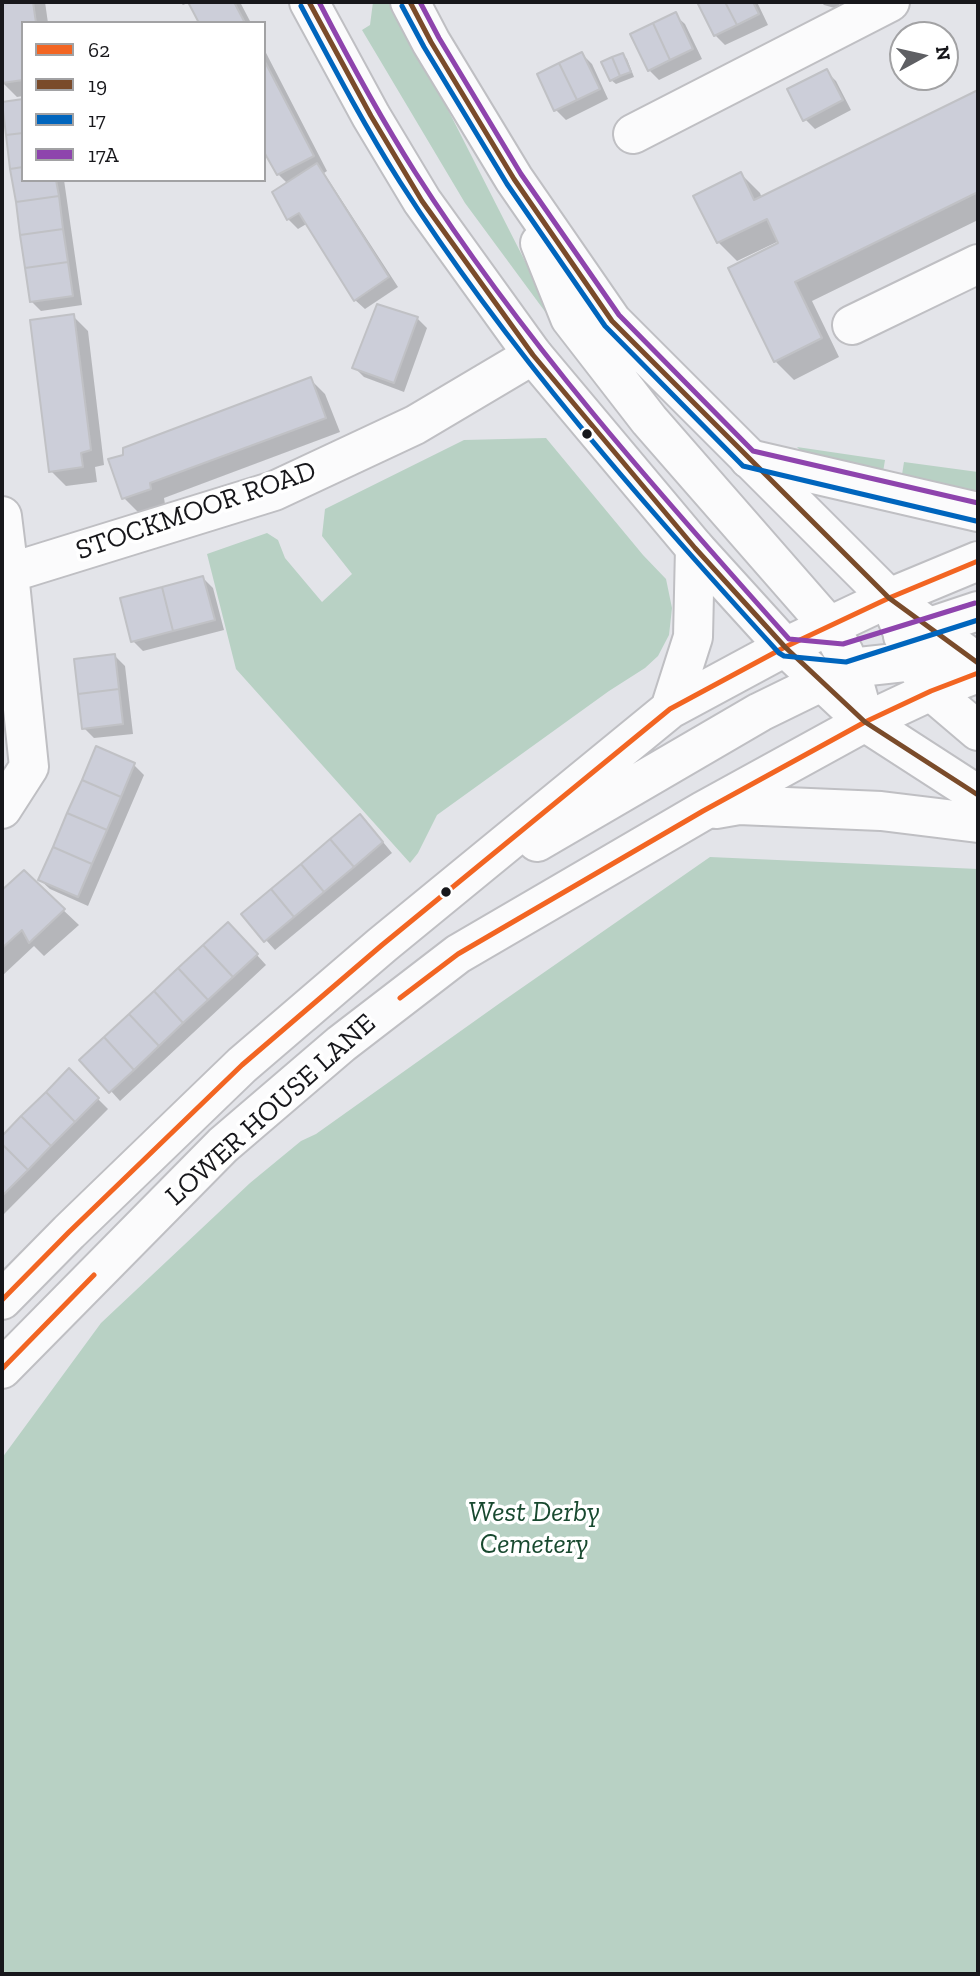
<!DOCTYPE html>
<style>
body{margin:0}
#map{position:relative;width:980px;height:1976px;overflow:hidden;background:#e3e4e9;font-family:"Zilla Slab",serif}
canvas{display:block}
.frame{position:absolute;inset:0;border:4px solid #17171b;pointer-events:none}
.legend{position:absolute;left:21px;top:21px;width:245px;height:161px;box-sizing:border-box;background:#fff;border:2px solid #a2a2a4;margin:0;padding:9px 12px;list-style:none;font-size:21px;color:#17171b}
.legend li{display:flex;align-items:center;gap:14px;height:35px}
.legend b{width:35px;border:2px solid #a2a2a4}
.north{position:absolute;left:889px;top:21px;width:70px;height:70px;box-sizing:border-box;background:#fff;border:2px solid #a2a2a4;border-radius:50%;rotate:82deg;font-size:19px;font-weight:700;line-height:28px;text-align:center;color:#17171b}
.north::after{content:'';display:block;margin:auto;width:24px;height:32px;background:#5e5f63;clip-path:polygon(50% 0,100% 100%,50% 72%,0 100%)}
</style>
<div id="map">
<canvas width="980" height="1976"></canvas>
<div class="frame"></div>
<ul class="legend">
<li><b style="height:9px;background:#f26522"></b>62</li>
<li><b style="height:9px;background:#7a4b2a"></b>19</li>
<li><b style="height:9px;background:#0065bd"></b>17</li>
<li><b style="height:9px;background:#8e44ad"></b>17A</li>
</ul>
<div class="north">N</div>
</div>
<script>
const ctx = document.querySelector('canvas').getContext('2d');
ctx.lineJoin = 'round';
function fillPath(path, color) {
  ctx.fillStyle = color;
  ctx.fill(path, 'evenodd');
}
function trace(path, color, width, dash) {
  ctx.strokeStyle = color;
  ctx.lineWidth = width;
  ctx.lineCap = dash ? 'butt' : 'round';
  ctx.setLineDash(dash || []);
  ctx.stroke(path);
}
function label(font, color, halo, rows, align = 'center') {
  ctx.font = font + ' "Zilla Slab",serif';
  ctx.lineWidth = 7;
  ctx.setLineDash([]);
  ctx.textBaseline = 'middle';
  ctx.strokeStyle = halo;
  ctx.fillStyle = color;
  for (const [text, x, y, turn = 0] of rows) {
    ctx.save();
    ctx.translate(x, y);
    ctx.rotate((+turn || 0) * Math.PI / 180);
    ctx.textAlign = isNaN(turn) ? turn : align;
    if (halo) ctx.strokeText(text, 0, 0);
    ctx.fillText(text, 0, 0);
    ctx.restore();
  }
}
const green = new Path2D(`
 M373 2H389L441 96 528 267 587 353 580 359 465 203 362 30 370 25Z
 M546 438 643 555 666 579 672 608 669 635 658 656 645 668 609 691 437 815 418 853 410 863 236 669 207 554 267 533 278 540 285 558 322 602 352 574 322 536 325 509 464 440Z
 M797 447 885 460 882 478 804 454Z
 M904 462 978 472V496L901 481Z
 M710 857 978 869V1974H2V1458L101 1323 250 1183 301 1141 316 1134 500 1003Z`);
const shadow = new Path2D(`
 M2 2H45L48 23H23V96L17 97 2 82Z
 M180 2H240L251 23H201L190 2 183 5Z
 M699 2H757L768 25 725 45 715 35Z
 M821 2H840L838 9 824 5Z
 M675 15 685 24 702 59 659 80 649 70Z
 M264 49 327 171 324 173 398 287 365 309 355 300 308 223 298 229 288 219 274 193 288 184 278 174 264 148Z
 M582 54 592 64 608 99 566 120 556 110Z
 M623 55 627 59 634 77 616 84 611 80Z
 M826 71 836 81 851 110 815 129 805 119Z
 M978 92V220L812 301 839 357 794 380 775 361 781 244 779 241 737 261 718 242 741 174 760 193 762 198Z
 M3 104 23 180H64L82 305 41 311 31 301Z
 M73 316 88 331 104 465 95 467 97 482 66 486 51 471Z
 M417 318 427 328 404 392 364 377 354 367Z
 M310 379 325 394 340 432 164 498 165 504 139 513 124 498V456Z
 M203 578 213 588 224 630 143 651 133 641Z
 M115 656 125 666 133 734 94 738 84 728Z
 M134 765 144 775 88 906 50 889 40 880Z
 M370 826 392 853 275 950 266 940Z
 M24 873 79 925 44 956 34 946 2 976V893Z
 M238 934 266 965 120 1101 111 1091Z
 M69 1070 108 1109 2 1216V1139Z`);
const building = new Path2D(`
 M2 2H33L36 23H23V80L2 83Z
 M188 2H234L245 23H199Z
 M697 2H725L737 25 714 36Z
 M725 2H753L759 14 737 25Z
 M676 12 693 49 670 60 653 23Z
 M653 23 670 60 648 71 630 34Z
 M582 52 600 89 577 100 559 63Z
 M623 53 631 72 620 76 612 57Z
 M612 57 620 76 610 81 601 62Z
 M264 60 314 156 277 175 264 152Z
 M559 63 577 100 554 111 537 74Z
 M827 69 843 100 803 121 787 89Z
 M978 90V192L795 282 822 338 774 362 728 268 778 243 767 219 717 243 693 196 741 172 754 200Z
 M23 99V133L6 135 2 102Z
 M23 133V167L10 169 6 135Z
 M317 163 389 277 354 301 299 213 287 220 272 192Z
 M23 167V180H56L59 196 16 202 10 169Z
 M59 196 63 229 20 235 16 202Z
 M63 229 68 262 25 268 20 235Z
 M68 262 73 296 30 302 25 268Z
 M377 304 418 317 394 383 352 368Z
 M74 314 91 450 81 453 83 467 49 472 30 320Z
 M311 377 326 418 150 483 151 489 122 499 108 459 123 455V448Z
 M203 576 215 620 173 631 162 587Z
 M162 587 173 631 131 642 120 598Z
 M115 654 119 689 78 694 74 659Z
 M119 689 123 724 82 729 78 694Z
 M96 746 135 763 121 797 82 780Z
 M82 780 121 797 107 830 67 813Z
 M67 813 107 830 92 864 53 847Z
 M360 814 383 842 354 867 330 839Z
 M330 839 354 867 324 892 301 864Z
 M53 847 92 864 78 897 38 880Z
 M301 864 324 892 294 917 271 889Z
 M24 870 65 909 29 943 22 930 2 948V890Z
 M271 889 294 917 264 942 241 914Z
 M228 922 258 954 233 977 203 945Z
 M203 945 233 977 208 1000 178 968Z
 M178 968 208 1000 183 1023 154 991Z
 M154 991 183 1023 159 1046 129 1014Z
 M129 1014 159 1046 134 1070 104 1037Z
 M104 1037 134 1070 109 1093 79 1060Z
 M69 1068 99 1098 75 1122 46 1092Z
 M46 1092 75 1122 51 1146 21 1116Z
 M21 1116 51 1146 28 1170 2 1144V1136Z
 M2 1144 28 1170 4 1194 2 1192Z`);
const minor = new Path2D(`
 M633 134 890 2
 M852 325 978 264
 M749 459 978 512
 M2 516 9 573 29 767 2 809
 M2 574 9 573 274 491 415 425 533 355
 M903 636 978 611
 M670 709 693 637 695 548
 M716 809 739 805 881 811 978 823
 M537 842 760 712 850 668 914 661 945 665
 M2 1300 69 1232 242 1065 382 945 670 709 785 647 889 598 978 561
 M2 1369 223 1145 341 1044 458 954 703 811 865 722 931 691 978 673`);
const highway = new Path2D(`
 M309 2 371 116 422 201 533 355 695 548 785 647 865 722 978 795
 M410 2 431 42 514 179 612 321 889 598 978 663
 M540 243 570 318 649 420 829 626 844 653 850 668 865 722
 M889 598 914 661 931 691 978 731`);
const bus1 = new Path2D(`
 M400 998 458 954 703 811 865 722 931 691 978 673
 M2 1300 69 1232 242 1065 382 945 670 709 785 647 889 598 978 561
 M2 1369 94 1275`);
const bus2 = new Path2D(`
 M309 2 371 116 422 201 533 355 695 548 785 647 865 722 978 795
 M410 2 431 42 514 179 612 321 889 598 978 663`);
const bus3 = new Path2D(`
 M301 6C333 66 364 125 400 182 509 352 644 505 779 653L784 656 846 662 978 620
 M402 6 424 47 507 184 605 326 743 466 976 521`);
const bus4 = new Path2D(`
 M319 2C349 60 380 117 415 172 523 341 656 490 789 639L843 644 975 603
 M420 2 439 38 521 174 619 315 753 451 978 503`);
const markers = [
 [587,434,6,"#17171b"],
 [446,892,6,"#17171b"]
];
const streetNames = [
 ["STOCKMOOR ROAD",196,511,-19],
 ["LOWER HOUSE LANE",271,1110,-42]
];
const parkNames = [
 ["West Derby",534,1513],
 ["Cemetery",534,1545]
];
fillPath(green, '#b8d1c4');
fillPath(shadow, '#0003');
fillPath(building, '#ccced9');
trace(building, '#c0c1c5', 2);
trace(minor, '#bfbfc3', 42);
trace(highway, '#bfbfc3', 42);
trace(minor, '#fbfbfc', 38);
trace(highway, '#fbfbfc', 38);
trace(bus1, '#f26522', 5);
trace(bus2, '#7a4b2a', 5);
trace(bus3, '#0065bd', 5);
trace(bus4, '#8e44ad', 5);
for (const [x, y, r, color] of markers) {
  const dot = new Path2D();
  dot.arc(x, y, r, 0, 2 * Math.PI);
  ctx.fillStyle = color;
  ctx.fill(dot);
  trace(dot, '#fff', 2.5);
}
label('28px', '#17171b', '#fff', streetNames);
label('italic 28px', '#18492f', '#fff', parkNames);
</script>
